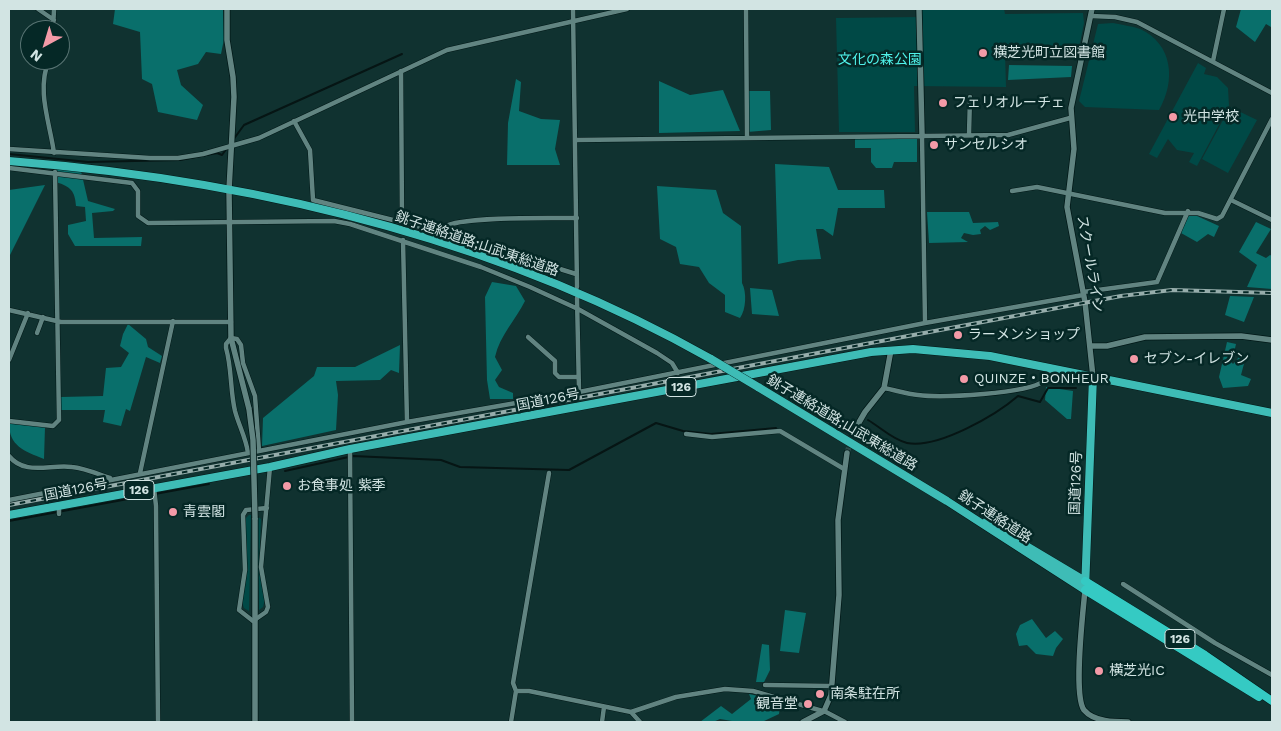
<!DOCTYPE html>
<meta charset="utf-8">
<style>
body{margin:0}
#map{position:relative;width:1281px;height:731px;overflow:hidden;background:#103230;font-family:"Work Sans",sans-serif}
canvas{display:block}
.frame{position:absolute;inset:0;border:10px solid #d2e4e3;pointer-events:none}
.north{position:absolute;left:20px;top:20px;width:50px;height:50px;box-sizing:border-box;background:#052826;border:1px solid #577372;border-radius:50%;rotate:219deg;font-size:14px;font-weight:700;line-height:20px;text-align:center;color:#d2e4e3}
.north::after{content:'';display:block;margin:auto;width:18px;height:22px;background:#f39aa7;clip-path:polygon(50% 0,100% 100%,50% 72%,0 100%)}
</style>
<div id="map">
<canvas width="1281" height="731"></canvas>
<div class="frame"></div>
<div class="north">N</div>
</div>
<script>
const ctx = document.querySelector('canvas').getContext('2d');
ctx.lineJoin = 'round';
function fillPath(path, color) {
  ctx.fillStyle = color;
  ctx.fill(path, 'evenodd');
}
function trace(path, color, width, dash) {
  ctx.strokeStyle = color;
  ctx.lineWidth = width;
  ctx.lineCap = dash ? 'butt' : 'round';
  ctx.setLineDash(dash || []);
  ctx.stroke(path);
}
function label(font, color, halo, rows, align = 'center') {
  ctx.font = font + ' "Work Sans","Noto Sans JP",sans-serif';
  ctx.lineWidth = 5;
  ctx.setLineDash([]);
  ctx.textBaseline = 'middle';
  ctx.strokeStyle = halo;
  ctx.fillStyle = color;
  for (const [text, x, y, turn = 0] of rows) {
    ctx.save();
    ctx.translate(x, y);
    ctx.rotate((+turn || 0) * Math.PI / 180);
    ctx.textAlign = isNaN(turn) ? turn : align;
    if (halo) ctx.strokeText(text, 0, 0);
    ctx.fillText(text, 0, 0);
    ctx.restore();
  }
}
const green = new Path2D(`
 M921 9H1004L1005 14 1083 13 1084 23 1078 53 1005 52 1006 87 914 86 915 132H839L836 18 921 17Z
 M1113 23C1122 25 1132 26 1140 29 1173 44 1176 81 1159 110L1085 107 1079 101 1098 24Z
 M1198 63 1206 68 1204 74 1217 77 1228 88 1229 106 1197 166 1189 162 1194 153 1177 150 1168 139 1157 158 1149 154Z
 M1230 107 1257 120 1228 173 1202 159Z
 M249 515H251L249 611 244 608 241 599 247 557 245 519Z
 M257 516 261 519 259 564 265 599 263 607 259 610Z`);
const forest = new Path2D(`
 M115 9H223L224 39 221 54 206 52 198 64 177 70 181 85 203 105 197 120 158 112 152 84 142 79 140 32 113 24Z
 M1241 9H1272L1271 27 1266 24 1255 42 1236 27Z
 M1009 65 1072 66 1071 77 1008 80Z
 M516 79 521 82 519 111 541 119 560 120 555 149 560 165H507L508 123Z
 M659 81 690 95 723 90 740 131 659 133Z
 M746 91H770L771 130 747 132Z
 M855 139H917V162H894L892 168H876L871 162V148H855Z
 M775 164 829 167 838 190H884L885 208H838L833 236 823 229H816L821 259 798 260 778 264Z
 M57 168 81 171 88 201 115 209 113 211 92 213 94 238 142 237 141 246H75L68 234V225L86 221 85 207 76 206C75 191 71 187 56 182Z
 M45 185 9 257V190Z
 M657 186 716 190 723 213 741 226 742 283C747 292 746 310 740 318L725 312V295L709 283 699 267 680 264 676 247 660 239Z
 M927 212H969L973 223 998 222 999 226 990 230 985 226 980 230 981 234 973 235 964 233 961 238 968 242 929 243Z
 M1187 216H1197L1219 226 1214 237 1208 234 1197 242 1181 233Z
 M1256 222 1271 229 1256 253 1266 258 1270 255 1272 256V289L1247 287 1257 265 1239 252Z
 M492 282 516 286 525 301C515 321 500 335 495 357L502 370 495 380 499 387 513 393V399H490L487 380 485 297Z
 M750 288 772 290 779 316 752 314Z
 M1230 296 1254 297 1244 322 1225 315Z
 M128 324 146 339 148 347 162 356 160 363 146 357 130 411 126 409 121 426 103 422 105 410H61V397L103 396 106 368 121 367 129 353 120 346 123 334Z
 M1227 342 1236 344 1234 353 1227 357 1233 364 1239 357 1245 360 1241 375 1251 379 1248 386 1223 388 1219 377Z
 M400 345 399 373 391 370 380 380 336 381 338 395 336 430 262 446 263 418 314 376 317 367H355Z
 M1046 387 1073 391 1071 419H1067L1045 400Z
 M9 423 45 427 44 459C24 451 9 446 9 423Z
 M785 610 806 613 799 653 780 651Z
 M1032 619 1046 638 1055 631 1063 639 1056 648 1053 656 1036 654 1027 645 1019 646 1016 634 1020 625Z
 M762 644 769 645 770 670 764 682H756Z
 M749 694 776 700 780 707 779 714 762 722H738L720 719 713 722H700L721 706 732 714 751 699Z`);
const stream = new Path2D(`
 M233 140 244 125 402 54
 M9 154 88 162 180 160 217 153 222 155 227 148
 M868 420C880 427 893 440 907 443 938 449 996 415 1018 396L1040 402 1048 388H1076
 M285 471 353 456 441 460 460 467 569 470 656 423 683 431 711 434 776 428
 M9 521 209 484`);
const tertiaryTunnel = new Path2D(`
 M847 453 854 431`);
const minor = new Path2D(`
 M38 9 54 20
 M573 9 577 287
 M746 9 747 138
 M1091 16 1115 17 1137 22 1272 93
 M53 30 54 9
 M49 60C36 90 50 123 54 153
 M1213 61 1224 9
 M401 71 402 222
 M294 121 310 150 313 200 441 232 444 227C459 216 553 218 577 218
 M922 134 925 323
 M969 135 970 97
 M576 140 1008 135 1070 118
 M9 149 150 158H178L203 154 259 138 447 50 627 9
 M9 168 132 183 138 191V216L148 223 334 221 350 224 481 267 530 287 578 309 657 353 672 363 678 373
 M1012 191 1037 187 1165 213H1198L1217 219 1222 216 1272 119
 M1231 200 1272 220
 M441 232 576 274
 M403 240 407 422
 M1083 292 1157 282 1188 211
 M577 298 579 392
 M9 310 61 322H231
 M37 333 43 317
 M528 337 555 361V373L559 377H578
 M9 360 28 313
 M884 388C895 390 907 394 918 395 941 398 1027 394 1044 381 1048 378 1049 372 1051 367
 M9 421 53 426 59 420 55 172
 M686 434 712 437 780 431 844 469
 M350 449 352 722
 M248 453C246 438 239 426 235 411 230 390 232 369 226 348V344L231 338 237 339 241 345 243 363 255 396 259 451
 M9 456C25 476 50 464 72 467 84 468 98 474 110 478
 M140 473 173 321
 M154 488 156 506 158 722
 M9 500 407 422 579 392 925 323 1083 295
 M59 506V514
 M267 508 246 510 243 515 245 570 239 610 253 621 266 612 268 607 261 567 270 467
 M1123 584 1215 643 1272 675
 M765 685 832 686
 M516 691H529L631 712
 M511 722 516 691 513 683 549 473
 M602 722 604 707
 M640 722 631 712 676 697 725 689 753 691 826 712 845 722`);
const tertiary = new Path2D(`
 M227 9V40L233 77 234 97 229 190 231 338 249 409
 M919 9 922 134
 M1092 9 1071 108 1074 149 1067 207 1085 302 1093 377
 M1090 346H1107L1145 337 1241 336 1272 340
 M854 431 865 412 884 388 891 350
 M1085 590C1083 612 1073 695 1084 710 1094 722 1115 722 1128 722
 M255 722V518
 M803 722 824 711 831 695 839 595 838 520 847 453`);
const trunk = new Path2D(`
 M9 161C253 180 497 238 711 359
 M758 387 947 501 1085 590 1093 377
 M9 515 270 467 350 449 871 352 913 349 990 356 1272 413
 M986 522 1085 581`);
const motorway = new Path2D(`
 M1085 581 1205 655 1272 701
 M1085 590 1259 697`);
const rail = new Path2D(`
 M9 505 1121 296 1172 290 1272 293`);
const tertiaryBridge = new Path2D(`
 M249 409 253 440 255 518`);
const trunkBridge = new Path2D(`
 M711 359 758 387`);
const markers = [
 [983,53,5,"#f39aa7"],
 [943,103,5,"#f39aa7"],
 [1173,117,5,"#f39aa7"],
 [934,145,5,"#f39aa7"],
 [958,335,5,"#f39aa7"],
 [1134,359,5,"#f39aa7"],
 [964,379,5,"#f39aa7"],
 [287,486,5,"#f39aa7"],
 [173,512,5,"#f39aa7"],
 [1099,671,5,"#f39aa7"],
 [820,694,5,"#f39aa7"],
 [808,704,5,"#f39aa7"]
];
const shields = [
 [681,387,30],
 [139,490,30],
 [1180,639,30]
];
const shieldNames = [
 ["126",681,387],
 ["126",139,490],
 ["126",1180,639]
];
const poiNames = [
 ["横芝光町立図書館",993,53],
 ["フェリオルーチェ",953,103],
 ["光中学校",1183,117],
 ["サンセルシオ",944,145],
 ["ラーメンショップ",968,335],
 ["セブン-イレブン",1144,359],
 ["QUINZE・BONHEUR",974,379],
 ["お食事処 紫季",297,486],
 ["青雲閣",183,512],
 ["横芝光IC",1109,671],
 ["南条駐在所",830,694],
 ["観音堂",798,704,"right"]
];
const parkNames = [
 ["文化の森公園",880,60]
];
const streetNames = [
 ["銚子連絡道路;山武東総道路",477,244,19],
 ["スクールライン",1090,264,80],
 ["国道126号",548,400,-11],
 ["銚子連絡道路;山武東総道路",842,423,31],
 ["国道126号",1076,483,-88],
 ["国道126号",76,490,-11],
 ["銚子連絡道路",995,517,33]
];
fillPath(green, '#004946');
fillPath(forest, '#096f6b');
trace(stream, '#061514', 2);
trace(tertiaryTunnel, '#2d4d4b', 5.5, [5.5, 3]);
trace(minor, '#011817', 5.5);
trace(tertiary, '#011817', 7);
trace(trunk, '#011817', 9);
trace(motorway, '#011817', 9);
trace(minor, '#618481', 4.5);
trace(tertiary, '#618481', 5.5);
trace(trunk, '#3ebcb6', 8);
trace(motorway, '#35cac3', 8);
trace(rail, '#96adab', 4);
trace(rail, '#052826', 2, [5.5]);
trace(tertiaryBridge, '#011817', 7, []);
trace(trunkBridge, '#011817', 9, []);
trace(tertiaryBridge, '#618481', 5.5);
trace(trunkBridge, '#3ebcb6', 8);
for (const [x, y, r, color] of markers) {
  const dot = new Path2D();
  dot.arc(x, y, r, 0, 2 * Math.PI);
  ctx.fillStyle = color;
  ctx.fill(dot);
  trace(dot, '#052826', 2);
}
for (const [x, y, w] of shields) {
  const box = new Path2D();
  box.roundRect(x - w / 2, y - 9.5, w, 19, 4);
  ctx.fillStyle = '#052826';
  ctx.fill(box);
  trace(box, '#d2e4e3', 1);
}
label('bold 12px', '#d2e4e3', null, shieldNames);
label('14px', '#d2e4e3', '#052826', poiNames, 'left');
label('14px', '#4ff2ea', '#052826', parkNames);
label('14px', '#d2e4e3', '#052826', streetNames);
</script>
